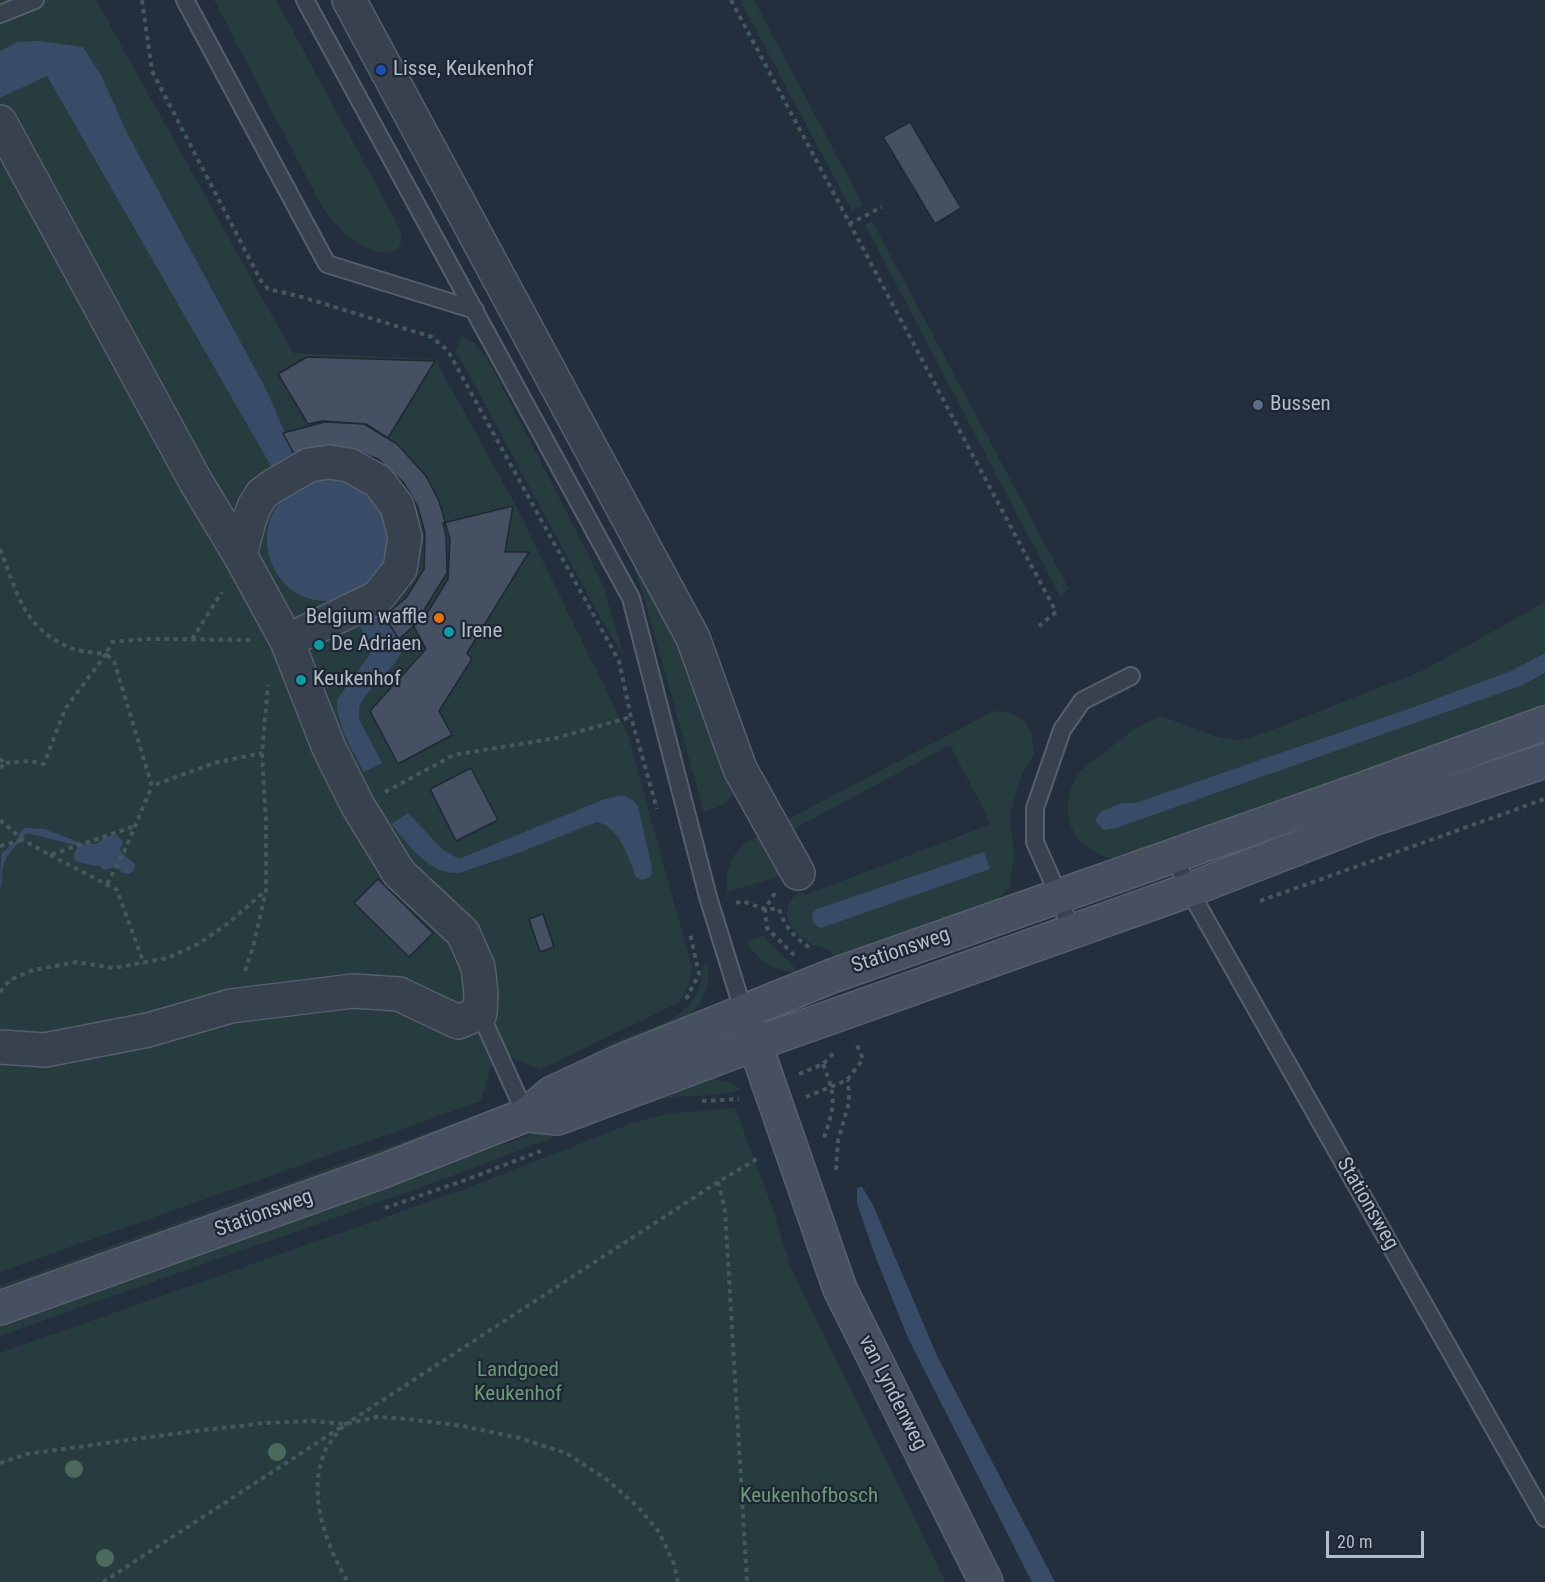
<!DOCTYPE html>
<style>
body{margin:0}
#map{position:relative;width:1545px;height:1582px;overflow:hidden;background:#242f3e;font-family:"Roboto Condensed",sans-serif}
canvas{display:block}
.scale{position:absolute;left:1326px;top:1531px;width:98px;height:27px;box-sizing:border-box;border:3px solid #b4bcc9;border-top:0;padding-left:8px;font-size:18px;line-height:21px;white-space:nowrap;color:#b4bcc9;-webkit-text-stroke:4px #1d2633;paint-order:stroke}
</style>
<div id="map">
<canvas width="1545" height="1582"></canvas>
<div class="scale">20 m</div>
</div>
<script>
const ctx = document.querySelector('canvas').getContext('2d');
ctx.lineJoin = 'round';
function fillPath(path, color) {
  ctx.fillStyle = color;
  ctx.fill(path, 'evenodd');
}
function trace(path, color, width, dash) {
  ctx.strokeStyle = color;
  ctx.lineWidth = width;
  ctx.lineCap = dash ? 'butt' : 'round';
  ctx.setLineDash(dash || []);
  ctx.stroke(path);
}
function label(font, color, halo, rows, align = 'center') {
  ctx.font = font + ' "Roboto Condensed",sans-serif';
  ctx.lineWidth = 4.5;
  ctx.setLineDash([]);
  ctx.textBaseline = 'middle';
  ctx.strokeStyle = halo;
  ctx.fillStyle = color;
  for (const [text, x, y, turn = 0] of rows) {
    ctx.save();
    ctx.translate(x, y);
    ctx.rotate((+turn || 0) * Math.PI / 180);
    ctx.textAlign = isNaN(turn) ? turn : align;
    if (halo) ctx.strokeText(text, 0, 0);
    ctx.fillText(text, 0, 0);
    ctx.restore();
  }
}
const green = new Path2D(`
 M0 0H96L293 353 435 359 515 504 628 735 692 968 689 985 679 1002 540 1070 511 1057 491 1066 481 1101 0 1272Z
 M214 0H276L397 223C401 233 405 240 397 249 391 254 386 253 380 252 354 246 337 227 322 207Z
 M740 0H754L863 205 852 211Z
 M872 221 1069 589 1060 596 865 225Z
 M462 336 475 343 491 365 584 546 604 588 623 654 601 619 456 351Z
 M627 547 674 627 741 787 724 804 704 812 643 594Z
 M1545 602V653L1511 671 1408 709 1135 803H1122L1100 812 1096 822 1523 685 1545 673V711L1113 859C1069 847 1055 809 1080 771L1134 729 1161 716 1220 738 1241 740 1275 729 1424 670Z
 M994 711 1010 713 1025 721 1032 734 1034 754 1021 776 1010 815 1014 854 1010 887 996 902 839 965 830 950C824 947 817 947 812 944 790 932 775 909 800 892L806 895 991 824 950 745 764 845 780 876 727 892V872L735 854 743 845 781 823Z
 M764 936C775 950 789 960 800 974 776 970 759 963 746 942Z
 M708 964 709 978 705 992 699 1005 682 1024 549 1078C570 1067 590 1055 610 1044 633 1033 668 1025 685 1009 698 997 702 984 702 967Z
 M703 1077 728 1082 741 1089C712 1099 682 1092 652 1102 576 1126 502 1158 427 1185 285 1236 142 1285 0 1336V1324L690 1078Z
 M735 1108 774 1212 790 1266 946 1582H0V1353L465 1189 630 1124 665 1114Z
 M480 1114 481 1115 459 1126 0 1291V1286Z`);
const water = new Path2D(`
 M39 41 83 47 101 75 127 133 267 391 284 431 312 480C318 479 325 478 331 478 366 478 394 514 390 548 388 562 379 574 371 585L384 616 401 643 403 649 395 663 366 695 360 704 359 711V719L382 763 364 772C353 751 336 725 337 700L372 651 361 628 344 600C331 601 319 602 307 598 274 587 257 544 273 513 277 506 282 500 287 494L47 76 0 98V51L17 42Z
 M1545 653V673L1523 685 1116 828 1104 830 1095 821 1100 812 1122 803H1135L1408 709 1511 671Z
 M618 796C628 796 632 799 638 806L652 868 651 876C645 880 642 881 636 877 628 857 620 827 597 822L518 853 459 873C429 875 408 844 391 824L408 813 443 850 459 859 602 800Z
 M25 828 45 829 84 844H96L106 837 117 835 123 842 120 849 122 853 135 864 134 870 129 874 123 873 116 867 103 870 99 865 95 866 75 861 74 854 78 846 32 834H25C19 844 9 851 5 861 0 870 4 881 0 888L1 854 18 839 21 831Z
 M984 852 990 869 821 928C813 925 811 920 813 912L817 909Z
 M862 1187 872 1203 938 1358 1055 1582H1032L908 1338 874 1253 860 1212 857 1203V1188Z`);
const building = new Path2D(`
 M910 122 961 208 935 224 883 137Z
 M307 357 435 361 388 438 366 424 322 421 308 424 278 374Z
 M325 422 364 424 397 444 426 476 439 501 450 539 448 579 426 615 399 639 384 616 406 598 424 569 425 533 418 507 403 482 378 459 350 448 324 447 295 456 283 433Z
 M513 506 505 552H529L467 653 472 659 439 711 452 735 398 764 370 711 426 649 411 621 424 610 447 573 446 536 443 523Z
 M471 768 498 820 456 841 430 789Z
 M378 879 433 933 409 957 354 903Z
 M543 914 554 947 540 952 529 919Z`);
const path = new Path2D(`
 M142 0 152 71 261 281 268 289 302 297 432 337 448 351 619 661 631 717 657 809
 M731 0 1056 612 1039 626
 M849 224 882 207
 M0 549C18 594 23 630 74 649 84 652 96 653 106 654L65 709 44 764 29 761 5 763
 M192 639 222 592
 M250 640 147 639 112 642 106 654 114 661 152 786 214 763 262 753
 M0 759 5 763 0 768
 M385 792 454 755 556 738 631 717
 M0 820 23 840 50 855 135 826
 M0 846 22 840
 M50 855 117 890 144 964
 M107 884 124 852 152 786
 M775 893 765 909 767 928 794 955
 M1260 901 1545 799
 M736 903 742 901 765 909H779C785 928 795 937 811 949
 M245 971 253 947 266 891V822L262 753 268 685
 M0 992 10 980 33 970 77 962 113 968 168 958 198 944 230 922 265 891
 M686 999 699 974 690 933
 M823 1064C837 1100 835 1104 823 1141
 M799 1074 823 1064 835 1052
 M806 1097 847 1080 863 1059 856 1043
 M702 1101 739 1099
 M836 1170 838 1141 849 1102 848 1080
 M718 1182 725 1210 747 1582
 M385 1208 468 1179 541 1151
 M343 1426C338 1433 330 1441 326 1449 306 1491 325 1544 348 1582
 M0 1463 27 1454 187 1432 265 1423 313 1421 346 1424 377 1417 407 1419 463 1426 519 1438 566 1453 606 1479 638 1507 659 1532 674 1564 678 1582
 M103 1582 718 1182 760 1157`);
const lane = new Path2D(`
 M185 0 327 264 475 310
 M305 0 631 598 708 897 743 1010
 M0 14 35 0
 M1174 855 1189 890 1206 920 1545 1518
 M1071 932 1059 896 1035 842V808L1062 730 1082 701 1131 676
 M480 1013 526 1115`);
const street = new Path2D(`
 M349 0 693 638 740 769 798 873
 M0 122 196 482 240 555 287 641 329 748 358 806 399 873 463 933 478 967 481 993 480 1013 458 1022 399 994 353 991 231 1006 148 1030 45 1050 0 1047
 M240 555 249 521 254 507 262 494 273 486 309 465 329 462 349 465 378 481 397 506 405 537 400 569 378 597 287 641`);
const secondary = new Path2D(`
 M748 1024 840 1289 986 1582
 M526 1115 558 1118 755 1044 1189 890 1370 820 1545 761
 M0 1308 383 1171 526 1115 552 1093 617 1063 832 976 1366 788 1545 723`);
const trees = [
 [277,1452],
 [74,1469],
 [105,1558]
];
const markers = [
 [381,70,6,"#1a4fb4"],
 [1258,405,6,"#5c6f8a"],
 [439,618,6,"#e8710a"],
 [449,632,6,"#0f9aa8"],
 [319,645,6,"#0f9aa8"],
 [301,680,6,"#0f9aa8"]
];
const poiNames = [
 ["Lisse, Keukenhof",393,70],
 ["Bussen",1270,405],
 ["Belgium waffle",427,618,"right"],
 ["Irene",461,632],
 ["De Adriaen",331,645],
 ["Keukenhof",313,680]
];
const streetNames = [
 ["Stationsweg",901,951,-19],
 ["Stationsweg",1367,1204,60],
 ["Stationsweg",264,1214,-20],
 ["van Lyndenweg",892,1393,63]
];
const parkNames = [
 ["Landgoed",518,1371],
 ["Keukenhof",518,1395],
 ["Keukenhofbosch",809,1497]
];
fillPath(green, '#263c3f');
fillPath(water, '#394c67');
fillPath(building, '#455162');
trace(building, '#1f2835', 1.5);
trace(lane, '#565f6c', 20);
trace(street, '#565f6c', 36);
trace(secondary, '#565f6c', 36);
trace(path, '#44595c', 4, [4.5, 4.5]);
trace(lane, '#38414e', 16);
trace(street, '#38414e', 33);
trace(secondary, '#465061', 33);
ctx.fillStyle = '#4b6a5d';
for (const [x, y] of trees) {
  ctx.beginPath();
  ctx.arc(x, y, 9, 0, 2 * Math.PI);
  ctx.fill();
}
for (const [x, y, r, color] of markers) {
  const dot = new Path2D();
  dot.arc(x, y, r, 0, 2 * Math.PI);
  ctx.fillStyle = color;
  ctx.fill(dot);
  trace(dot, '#1d2633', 2);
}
label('21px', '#b4bcc9', '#1d2633', poiNames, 'left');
label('21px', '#b4bcc9', '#1d2633', streetNames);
label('21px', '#6b9a76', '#1d2633', parkNames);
</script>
